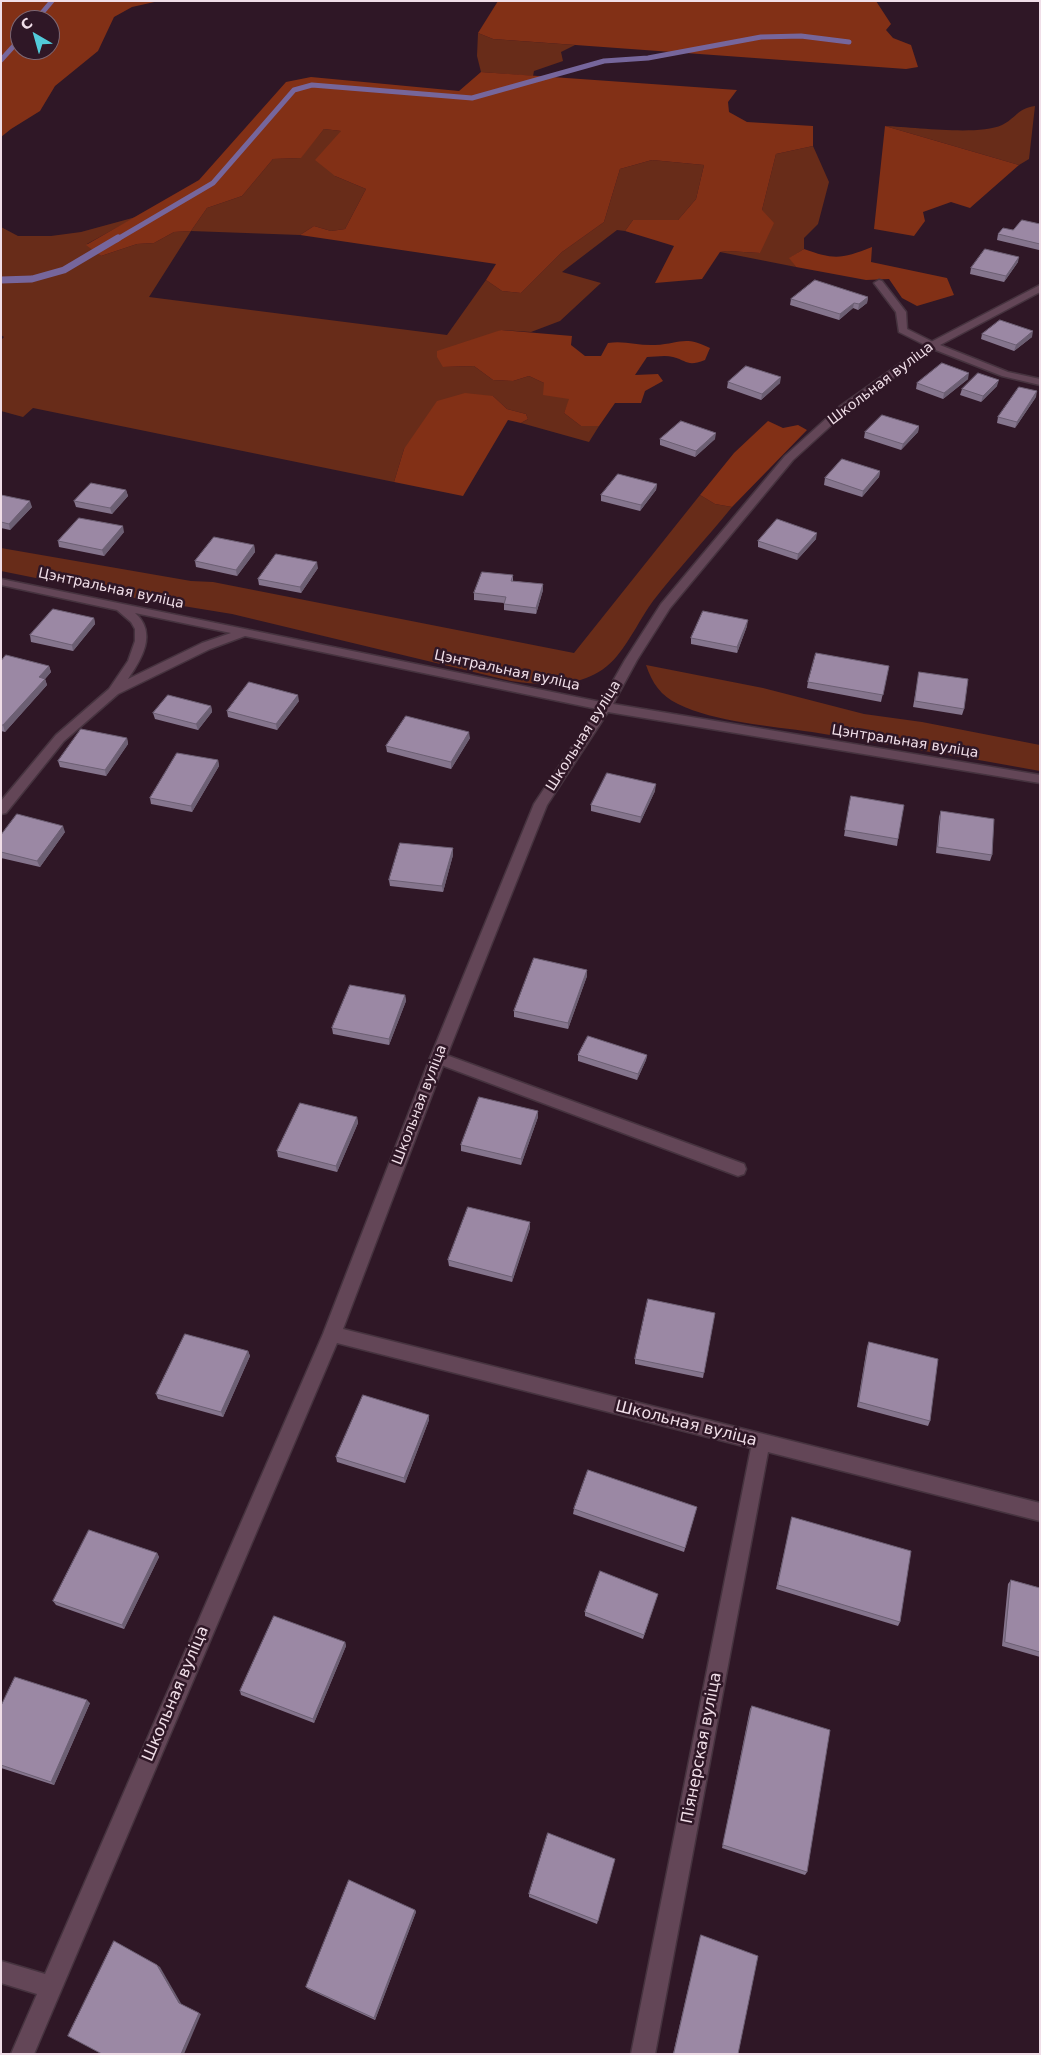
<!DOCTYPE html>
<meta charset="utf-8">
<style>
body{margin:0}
#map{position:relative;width:1041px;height:2055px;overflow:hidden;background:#2f1726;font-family:"DejaVu Sans",sans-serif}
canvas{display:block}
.frame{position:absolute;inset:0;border:2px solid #f0dee8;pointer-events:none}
.north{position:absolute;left:10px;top:10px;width:50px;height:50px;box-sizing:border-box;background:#2f1726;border:1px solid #7c6774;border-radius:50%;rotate:322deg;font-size:14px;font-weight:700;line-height:20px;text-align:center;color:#f0dee8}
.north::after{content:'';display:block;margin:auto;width:18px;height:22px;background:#52cbd9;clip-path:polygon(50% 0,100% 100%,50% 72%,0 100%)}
</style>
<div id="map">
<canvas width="1041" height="2055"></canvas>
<div class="frame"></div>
<div class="north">С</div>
</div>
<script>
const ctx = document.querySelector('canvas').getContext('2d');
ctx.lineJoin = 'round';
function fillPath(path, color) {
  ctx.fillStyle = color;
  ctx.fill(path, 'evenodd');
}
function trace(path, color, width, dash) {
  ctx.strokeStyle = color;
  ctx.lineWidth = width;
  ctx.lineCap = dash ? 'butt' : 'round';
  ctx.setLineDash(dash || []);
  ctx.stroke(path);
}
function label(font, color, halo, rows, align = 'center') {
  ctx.font = font + ' "DejaVu Sans",sans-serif';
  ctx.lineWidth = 5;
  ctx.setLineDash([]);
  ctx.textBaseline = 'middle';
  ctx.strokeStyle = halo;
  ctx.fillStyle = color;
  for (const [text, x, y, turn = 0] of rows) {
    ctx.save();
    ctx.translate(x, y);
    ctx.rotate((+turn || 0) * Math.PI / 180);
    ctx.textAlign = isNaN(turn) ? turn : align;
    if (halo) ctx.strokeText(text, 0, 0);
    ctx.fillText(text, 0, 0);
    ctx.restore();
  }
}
const green = new Path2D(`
 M478 33 493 39 575 45 561 52 563 61 534 71 533 76 481 72 477 56Z
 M1035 106 1029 159 1019 165 885 126C914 127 978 136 1002 125 1015 119 1018 108 1035 106Z
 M324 129 341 131 335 176 366 189 345 229 331 231 314 226 300 235 191 231 149 297 447 335 486 280 502 291 521 293 562 252 604 222 620 169 652 160 704 165 696 199 678 220H633L625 231 617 230 562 272 601 283 560 321 531 332 501 330 443 367 474 366 493 380 513 381 529 376 544 383 570 399 564 413 581 426H599L589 442 521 423 528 419 526 414 507 409 493 396 404 449 394 482 33 408 23 417 1 411V340L4 337 1 335V227L18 236H51L81 232 136 217 87 244 101 256 137 244 154 243 174 232 191 231 207 208 242 196 273 159 300 158Z
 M813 146 829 182 818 224 804 238V249L790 258 796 267 720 252 727 251 760 253 762 210 776 154Z
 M700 495 715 504 732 507C706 539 678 569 653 601 640 619 631 639 617 656 590 689 548 686 511 681L232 614 140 599 1 571V548L191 581 213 582 574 653Z
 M646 665 763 688 864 714 922 722 1040 745V771C964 757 888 745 812 732 771 726 715 722 678 704 661 696 652 683 646 665Z`);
const forest = new Path2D(`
 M1 1H159L132 7 114 17 98 51 55 86 40 111 11 129 1 137ZM20 20H50V50H20Z
 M498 1H876L891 24 886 30 893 38 911 45 918 67 906 69 493 39 478 33Z
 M481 72 737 90 728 102 729 112 747 122 813 126V146L776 154 762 210 774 223 760 253 727 251 720 252 702 279 655 283 674 246 625 231 633 220H678L696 199 704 165 652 160 620 169 604 222 562 252 521 293 502 291 486 280 496 264 300 235 314 226 331 231 345 229 366 189 335 176 315 160 341 131 324 129 301 158 273 159 242 196 207 208 191 231 174 232 154 243 137 244 101 256 86 245 199 180 286 82 311 77 459 91Z
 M885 126 1019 165 970 208 951 202 923 212 925 221 914 236 874 229Z
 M872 247 871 262 947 278 954 295 917 306 902 298 889 279 866 280 796 267 789 258 804 249C834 260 842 259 872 247Z
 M501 330 572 336 571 345 585 356H601L608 343C624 340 639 346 655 345 680 344 684 335 710 348L705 360C687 367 688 361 673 357 665 355 655 357 647 357L635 375 658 374 663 381 645 391 641 403H615L599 426H581L564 413 569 399 543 395 544 383 529 376 513 381 493 380 474 366 443 367 437 357V351Z
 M465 393 493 396 507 409 526 414 528 419 521 423 508 420 463 496 394 482 404 449 437 401Z
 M768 421 783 428 798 425 807 430 732 507 715 504 700 495 734 453Z`);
const streamFar1 = new Path2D(`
 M36 20 52 1
 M1 60 20 39
 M116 240 213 183 294 90 312 85 472 98 604 61 648 58 761 37 801 36 849 42`);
const stream = new Path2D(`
 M1 280 32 279 64 270 118 238`);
const lane = new Path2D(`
 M879 280 882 281 906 312 907 329 935 343V347H929L899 332 896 312 874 283Z
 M438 1052 744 1164 746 1169 744 1174 738 1176 433 1062 430 1058 433 1054Z`);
const street = new Path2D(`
 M1040 285V292L940 345 1008 372 1040 379V385L1002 376 933 349 847 411 793 460 670 608 637 660 613 704 1040 775V783L608 712 547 805 446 1058 343 1329 1040 1503V1521L768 1452 655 2054H631L751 1448 337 1343 34 2054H11L37 1994 1 1983V1961L45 1974 323 1334 430 1058 534 804 597 709 245 636 210 649 118 694 64 741 6 813 1 814V801L56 735 109 689 128 661 135 641V629L131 622 117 610 1 585V579L601 702 625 660 661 604 785 456 839 407 929 343ZM135 613 231 633 202 643 128 679C141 660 158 633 135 613Z`);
const wall = new Path2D(`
 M1040 224V249L1039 250 997 240 998 234Z
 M1018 262 1004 282 970 274 971 268Z
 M868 297 867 303 858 310 853 308 839 320 790 305 791 299Z
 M982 334 1032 337 1014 351 981 339Z
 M968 379 943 399 916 389 917 383Z
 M728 382 780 383 761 400 727 388Z
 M997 386 981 402 960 395 962 389Z
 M1036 397 1015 428 997 423 998 417Z
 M919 426 918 432 901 450 864 438 865 432Z
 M660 439H715L695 457 660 445Z
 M880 471 879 477 862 497 824 485 825 478Z
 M657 484 656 490 640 511 601 501V495Z
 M126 490 128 496 112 514 76 507 74 501Z
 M1 495 32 507 10 530 1 528Z
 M124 532 104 556 59 547 58 541Z
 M816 539 797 560 758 547V541Z
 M254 545 255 552 237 576 196 567 195 561Z
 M318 568 301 593 259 585 258 579Z
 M513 575V581L543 584V590L536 614 504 610V603L474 600V593Z
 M94 618 95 624 73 651 31 642 30 635Z
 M747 626 737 653 691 644V638Z
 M1 661 49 666 51 672 45 679 47 685 5 732 1 731Z
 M889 666 881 702 807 688 808 682Z
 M919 672 964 709 962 715 913 707Z
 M299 701 277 730 228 717 227 711Z
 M211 706 212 712 198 730 155 719 153 713Z
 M127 738 128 744 106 776 60 767 58 761Z
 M470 738 451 769 387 752 386 746Z
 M218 760 219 766 192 812 151 804 150 798Z
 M655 791 640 823 591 811V805Z
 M851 796 898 839 897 846 844 836Z
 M941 811 992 855 990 861 936 853 939 817Z
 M65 832 40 867 1 858V835Z
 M453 848V855L443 892 390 886 389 880Z
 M587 970V976L568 1029 514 1017V1011Z
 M405 995 406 1001 389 1045 333 1034 332 1028Z
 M578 1055H647L646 1060 637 1080 578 1061Z
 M538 1111V1117L521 1165 461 1151V1145Z
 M357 1117 358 1123 337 1172 278 1157 277 1151Z
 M530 1222V1228L512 1282 449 1266 448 1260Z
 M715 1313 703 1378 635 1364V1359Z
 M869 1342 930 1421 928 1426 857 1407 867 1347Z
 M248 1351 250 1356 223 1417 158 1399 156 1394Z
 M429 1415V1420L405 1483 337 1462 336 1457Z
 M697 1507 684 1552 573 1514 574 1509Z
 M792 1517 900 1622 898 1626 776 1589 791 1521Z
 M157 1553 159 1557 124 1629 56 1605 53 1601Z
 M1011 1580 1040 1588V1657L1002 1646 1008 1584Z
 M658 1594 643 1639 585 1616V1612Z
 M345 1642 346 1646 314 1723 241 1695 240 1691Z
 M90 1703 54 1785 1 1768V1706Z
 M752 1706 807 1872 805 1875 722 1848 750 1709Z
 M615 1859 597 1924 529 1897V1894Z
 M415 1910 416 1912 375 2020 308 1989 306 1987Z
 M701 1935 738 2054H673L700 1937Z`);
const shadedWall = new Path2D(`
 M1019 257 1018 262 1004 282 1006 276Z
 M868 297 867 303 858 310 859 304Z
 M854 303 853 308 839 320 840 314Z
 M1033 331 1032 337 1014 351 1016 345Z
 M969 373 968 379 943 399 944 393Z
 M781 377 780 383 761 400 762 394Z
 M999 380 997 386 981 402 983 396Z
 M1037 391 1036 397 1015 428 1017 422Z
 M919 426 918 432 901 450 903 444Z
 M716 433 715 439 695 457 696 451Z
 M880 471 879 477 862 497 863 491Z
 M657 484 656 490 640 511 641 505Z
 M126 490 128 496 112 514 110 508Z
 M30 501 32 507 10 530 9 524Z
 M123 526 124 532 104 556 102 550Z
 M817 533 816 539 797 560 798 554Z
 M254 545 255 552 237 576 236 570Z
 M317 562 318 568 301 593 300 587Z
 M543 584V590L536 614V608Z
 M94 618 95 624 73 651 72 645Z
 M748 620 747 626 737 653V647Z
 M49 666 51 672 45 679 47 685 5 732 3 725 39 677Z
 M298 695 299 701 277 730 276 724Z
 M211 706 212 712 198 730 196 724Z
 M469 732 470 738 451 769V762Z
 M127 738 128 744 106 776 105 770Z
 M218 760 219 766 192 812 191 806Z
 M656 784 655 791 640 823 641 817Z
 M63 826 65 832 40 867 37 861Z
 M453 848V855L443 892 442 886Z
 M587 970V976L568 1029V1023Z
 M405 995 406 1001 389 1045V1039Z
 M647 1055 646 1060 637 1080 638 1074Z
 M538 1111V1117L521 1165V1159Z
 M357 1117 358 1123 337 1172 336 1166Z
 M530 1222V1228L512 1282V1277Z
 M248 1351 250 1356 223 1417 221 1412Z
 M429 1415V1420L405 1483 404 1478Z
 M157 1553 159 1557 124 1629 122 1625Z
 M345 1642 346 1646 314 1723 313 1719Z
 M87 1700 90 1703 54 1785 51 1782Z
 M415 1910 416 1912 375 2020 374 2018Z
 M157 1965 160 1967 182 2005 179 2003Z
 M199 2013 201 2014 184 2054H181Z`);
const building = new Path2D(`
 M1022 220 1040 224V244L998 234 1003 228 1013 230Z
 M985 249 1019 257 1006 276 971 268Z
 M815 280 868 297 859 304 854 303 840 314 791 299Z
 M1000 320 1033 331 1016 345 982 334Z
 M942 363 969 373 944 393 917 383Z
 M746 366 781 377 762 394 728 382Z
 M978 373 999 380 983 396 962 389Z
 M1019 387 1037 391 1017 422 998 417Z
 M882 415 919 426 903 444 865 432Z
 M681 421 716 433 696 451 660 439Z
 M842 459 880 471 863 491 825 478Z
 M618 474 657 484 641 505 601 495Z
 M91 483 126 490 110 508 74 501Z
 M1 495 30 501 9 524 1 522Z
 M79 518 123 526 102 550 58 541Z
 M777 519 817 533 798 554 758 541Z
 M214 537 254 545 236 570 195 561Z
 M276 554 317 562 300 587 258 579Z
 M482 572 513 575 511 581 543 584 536 608 504 604 506 597 474 593Z
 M53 609 94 618 72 645 30 635Z
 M703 611 748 620 737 647 691 638Z
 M816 653 889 666 883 695 808 682Z
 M6 655 49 666 39 677 45 679 3 725H1V661Z
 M919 672 968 679 964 709 915 701Z
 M249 682 298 695 276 724 227 711Z
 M168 695 211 706 196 724 153 713Z
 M406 716 469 732 451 762 386 746Z
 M81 729 127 738 105 770 58 761Z
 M177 753 218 760 191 806 150 798Z
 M607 773 656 784 641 817 591 805Z
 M851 796 904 805 898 839 845 830Z
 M941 811 994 819 992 855 938 847Z
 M17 814 63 826 37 861 1 852V835Z
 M400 843 453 848 442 886 389 880Z
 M534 958 587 970 568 1023 514 1011Z
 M350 985 405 995 389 1039 332 1028Z
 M588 1036 647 1055 638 1074 578 1055Z
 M479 1097 538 1111 521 1159 461 1145Z
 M300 1103 357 1117 336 1166 277 1151Z
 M468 1207 530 1222 512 1277 448 1260Z
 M648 1299 715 1313 704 1373 635 1359Z
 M185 1334 248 1351 221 1412 156 1394Z
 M869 1342 938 1359 930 1421 859 1402Z
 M363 1395 429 1415 404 1478 336 1457Z
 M588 1470 697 1507 685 1548 574 1509Z
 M792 1517 911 1551 900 1622 778 1585Z
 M89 1530 157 1553 122 1625 53 1601Z
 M600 1571 658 1594 644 1635 585 1612Z
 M1011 1580 1040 1588V1652L1005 1642Z
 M274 1616 345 1642 313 1719 240 1691Z
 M15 1677 87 1700 51 1782 1 1765V1706Z
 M752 1706 830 1730 807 1872 723 1845Z
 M548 1833 615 1859 598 1921 529 1894Z
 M349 1880 415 1910 374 2018 306 1987Z
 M701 1935 758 1956 738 2054H674Z
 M114 1941 157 1965 179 2003 199 2013 181 2054H102L68 2036Z`);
const streetNames = [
 ["Школьная вуліца",881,384,-37],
 ["Цэнтральная вуліца",111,589,12],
 ["Цэнтральная вуліца",507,671,12],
 ["Школьная вуліца",584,736,-58],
 ["Цэнтральная вуліца",905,742,9],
 ["Школьная вуліца",420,1105,-69]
];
const nearStreetnames = [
 ["Школьная вуліца",686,1424,14],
 ["Школьная вуліца",176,1694,-67],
 ["Піянерская вуліца",702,1748,-79]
];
fillPath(green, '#682c19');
fillPath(forest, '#823016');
trace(streamFar1, '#76669c', 5);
trace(stream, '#76669c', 7);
trace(lane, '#46333f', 3);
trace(street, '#46333f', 3);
fillPath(lane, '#634657');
fillPath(street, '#634657');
fillPath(wall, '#85758d');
fillPath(shadedWall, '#6c5f73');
fillPath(building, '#9b88a4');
trace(building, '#6c5f73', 1);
label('14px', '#f0dee8', '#2f1726', streetNames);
label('16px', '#f0dee8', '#2f1726', nearStreetnames);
</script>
